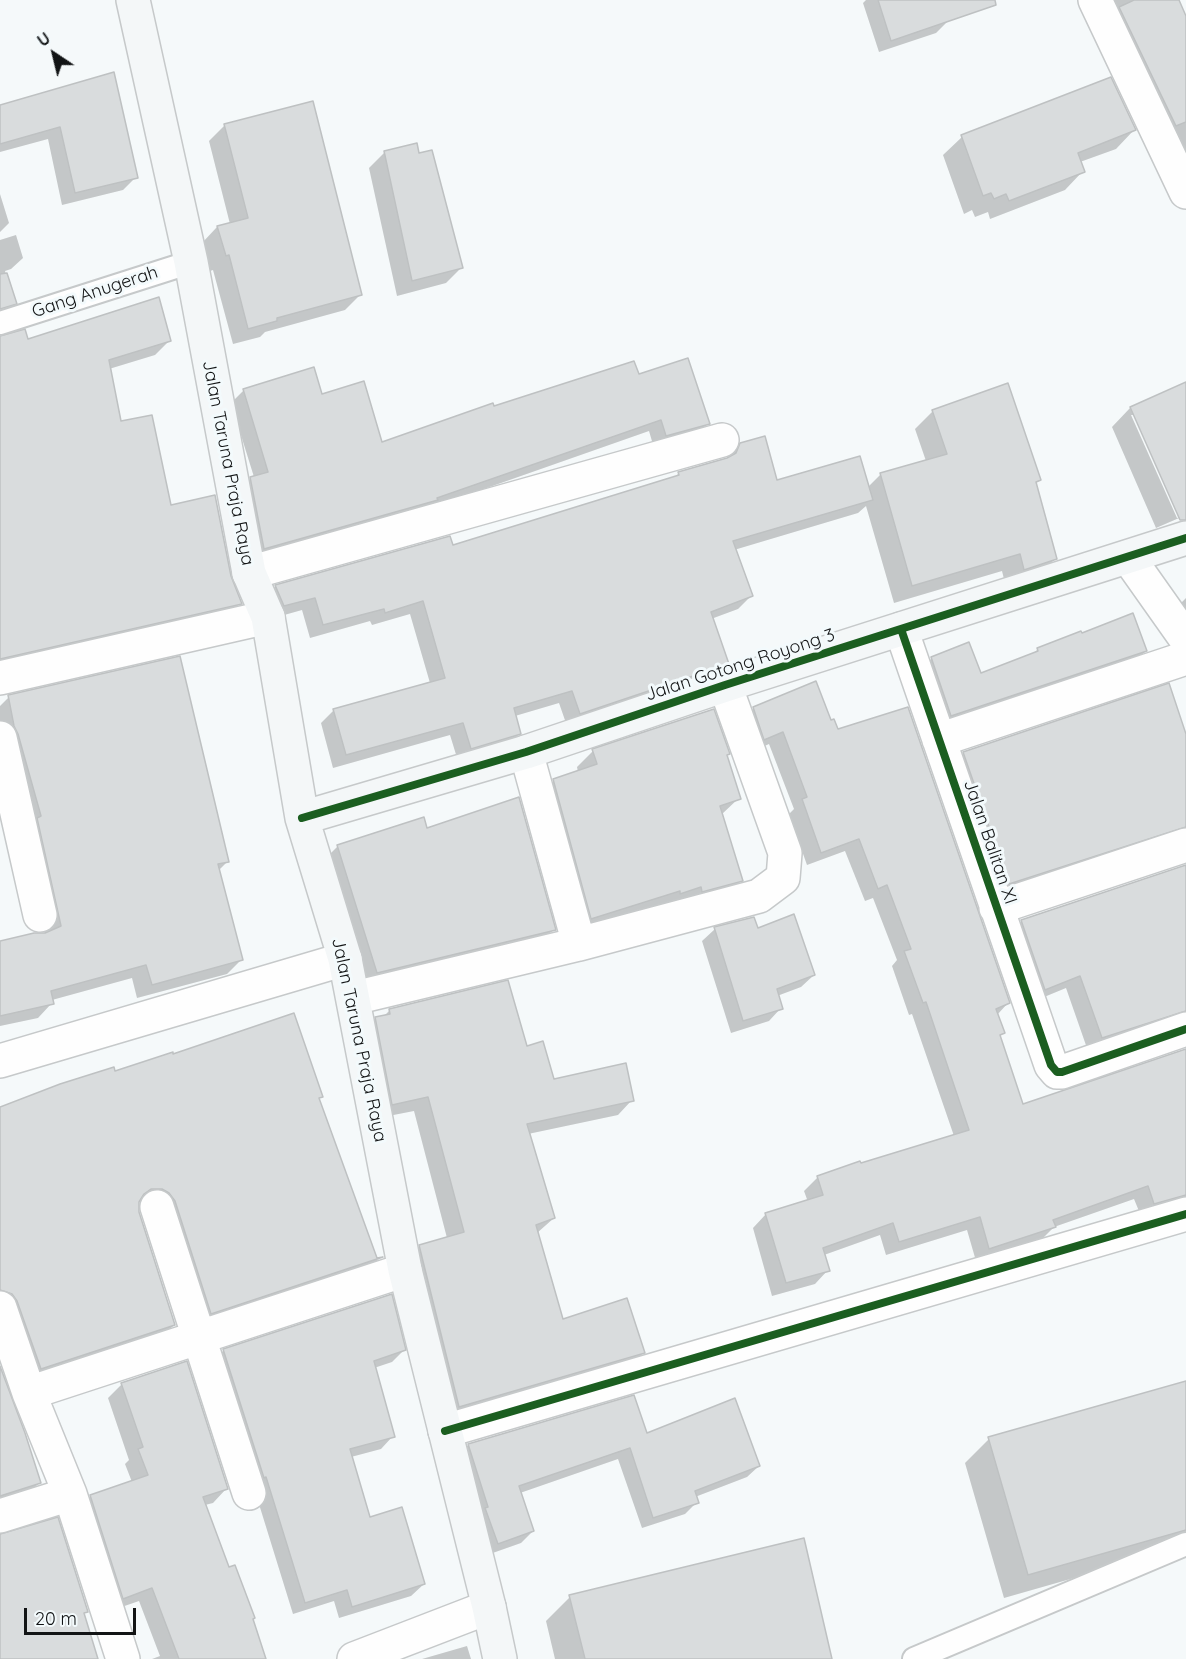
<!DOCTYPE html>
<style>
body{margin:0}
#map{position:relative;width:1186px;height:1659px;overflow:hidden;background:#f5f9fa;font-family:Quicksand,sans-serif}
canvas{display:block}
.north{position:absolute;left:24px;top:24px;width:60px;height:60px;-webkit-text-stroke:4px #f3fafc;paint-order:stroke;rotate:325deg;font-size:16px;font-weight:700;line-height:24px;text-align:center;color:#121415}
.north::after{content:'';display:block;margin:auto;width:21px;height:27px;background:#121415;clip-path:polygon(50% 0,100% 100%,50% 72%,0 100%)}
.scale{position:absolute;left:24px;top:1608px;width:112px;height:27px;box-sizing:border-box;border:3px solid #121415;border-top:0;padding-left:8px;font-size:18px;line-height:21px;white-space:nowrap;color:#121415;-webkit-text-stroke:4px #f3fafc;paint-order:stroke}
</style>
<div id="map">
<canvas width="1186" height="1659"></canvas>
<div class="north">U</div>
<div class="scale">20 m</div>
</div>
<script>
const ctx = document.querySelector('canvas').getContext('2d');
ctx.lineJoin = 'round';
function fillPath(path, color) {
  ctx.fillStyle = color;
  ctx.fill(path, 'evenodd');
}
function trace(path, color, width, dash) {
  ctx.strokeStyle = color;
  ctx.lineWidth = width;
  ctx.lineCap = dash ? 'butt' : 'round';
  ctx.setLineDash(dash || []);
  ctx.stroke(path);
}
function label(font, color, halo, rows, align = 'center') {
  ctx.font = font + ' Quicksand,sans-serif';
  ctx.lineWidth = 6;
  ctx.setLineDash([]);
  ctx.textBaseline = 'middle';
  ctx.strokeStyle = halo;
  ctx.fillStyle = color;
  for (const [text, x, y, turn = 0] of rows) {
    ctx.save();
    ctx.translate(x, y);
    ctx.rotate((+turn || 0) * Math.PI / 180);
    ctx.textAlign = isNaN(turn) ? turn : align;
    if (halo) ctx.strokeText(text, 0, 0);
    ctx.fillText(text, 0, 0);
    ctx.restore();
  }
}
const shadow = new Path2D(`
 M866 0H942L949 20 936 33 879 52 863 3Z
 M1096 0H1177L1186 20V158Z
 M113 74 136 177 123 190 62 205 48 139 0 152V107Z
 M1110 79 1134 130 1116 149 1080 162 1083 171 1065 190 990 219 988 212 975 217 972 210 964 214 943 155 962 137Z
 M225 125 361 294 345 310 265 332 260 337 233 344 213 270 210 271 202 243 217 227 230 224 209 141Z
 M385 152 462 267 446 283 397 296 369 168Z
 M0 194 9 223 0 232Z
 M16 235 23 258 11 269 5 271 11 290 0 300V240Z
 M170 340 155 355 109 369 120 423 170 507 229 577 240 603 226 618 0 669V350Z
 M638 376 708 423 696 436 654 448 649 431 427 509 251 561 238 491 254 477 231 403 244 390 321 396 381 444 493 408Z
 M1186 384V515L1156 528 1112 427 1130 408ZM1131 415H1135L1180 517 1177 518Z
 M933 411 1040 480 1035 484 1055 559 1037 577 1006 587 1002 571 894 603 866 506 858 513 734 550 751 596 738 609 711 619 727 664 714 677 567 726 559 703 515 716 520 733 506 747 458 761 450 735 333 768 321 723 334 710 430 683 410 614 372 625 370 621 310 638 302 610 270 619 262 600 275 587 449 538 452 547 674 478 679 473 727 458 741 444 776 482 868 487 880 475 926 461 915 429Z
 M1186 598V613L1180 604Z
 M969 644 981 675 1031 656 1038 649 1146 651 1133 663 938 728 919 671 931 659Z
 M9 697 228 861 218 871 241 960 227 974 137 998 132 978 52 1000V1003L38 1018 0 1026V943L45 935 23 834 0 741V706Z
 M754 708 831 722 1008 1003 997 1015 1003 1033 999 1037 1023 1106 1186 1050V1202L1141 1216 1134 1199 1054 1227 1041 1240 976 1261 967 1230 886 1255 880 1235 824 1255 828 1270 815 1284 772 1296 753 1228 766 1214 808 1202 804 1191 818 1177 954 1136 912 1014 909 1015 892 966 897 960 873 898 865 901 845 851 807 865 789 814 794 809 769 744 751 752 740 722Z
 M1186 739V846L995 896 951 766 964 753Z
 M593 751 725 756 739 798 721 815 742 880 725 897 575 934 537 797 554 781 578 772 577 767Z
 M426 830 554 929 538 945 362 988 322 862 338 846Z
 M1186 866V1030L1088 1051 1066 988 1032 1002 1008 934 1022 921Z
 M715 929H757L814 975 801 987 777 996 781 1008 769 1021 731 1033 702 941Z
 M390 1010 526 1048 553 1081 632 1100 618 1115 528 1134 554 1218 537 1233 562 1321 643 1353 629 1367 444 1421 406 1261 420 1247 447 1238 414 1111 378 1118 362 1033 376 1018 383 1017Z
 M114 1073 321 1097 318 1100 376 1260 379 1259 368 1271 197 1327 147 1202H137L138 1212 174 1325 160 1339 27 1382 0 1309V1107L60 1085Z
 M391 1296 404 1350 392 1362 374 1368 393 1436 381 1449 351 1457 369 1518 424 1584 411 1596 339 1618 334 1601 293 1614 254 1488 211 1363 223 1351Z
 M0 1370 39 1483 25 1497 0 1505Z
 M122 1384 226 1489 213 1503 205 1505 228 1569 251 1620 265 1659H152L160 1656 139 1601 110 1611 77 1510 91 1497 132 1482 125 1464 129 1460 108 1398Z
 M1186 1389V1546L1004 1598 965 1463 989 1439Z
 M646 1435 759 1466 747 1477 695 1497 697 1502 685 1514 642 1528 618 1459 520 1493 533 1531 521 1543 487 1555 457 1457 468 1445Z
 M570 1597 831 1659H555L546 1621Z
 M467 1646 471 1659H422Z`);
const building = new Path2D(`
 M878 0H995L996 5 891 41Z
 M1134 0H1179L1186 16V122L1176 126 1119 7Z
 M114 72 138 178 75 193 60 127 0 144V105Z
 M1111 77 1136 130 1078 153 1085 172 1009 201 1006 194 994 199 991 193 983 196 961 135Z
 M313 101 362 295 277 318V321L248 329 229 255 226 256 217 226 248 218 224 124Z
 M417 143 419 153 432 150 463 268 412 281 384 151Z
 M7 273 17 304 0 309V274Z
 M159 297 171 341 109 360 121 421 152 415 171 505 215 495 231 576 242 604 0 659V336L25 329 28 339Z
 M688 358 710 424 666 436 661 420 437 498 438 500 264 549 250 477 268 472 243 389 314 367 322 394 364 381 382 442 493 403 494 406 634 361 639 374Z
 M1186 382V520H1180L1130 407Z
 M1008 383 1041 480 1036 482 1057 559 1024 570 1020 554 912 586 880 473 947 454 932 410Z
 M765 436 777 480 860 456 873 500 733 541 753 596 711 612 729 664 580 714 572 691 514 708 521 734 471 749 463 723 346 755 333 709 445 678 423 601 385 613 384 609 323 625 315 598 284 606 275 585 450 536 453 545 679 475 678 472 727 458 736 453 740 443Z
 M1133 613 1147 651 951 716 931 657 969 642 981 673 1038 651 1037 648 1081 631 1082 633Z
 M180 656 229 862 218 864 243 960 152 985 146 965 51 991 54 1004 0 1016V941L34 933H45L61 926 37 818 41 816 18 734 14 726 8 695Z
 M816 681 831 720 834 719 838 729 908 707 1010 1003 996 1009 1005 1033 1000 1035 1023 1104 1186 1049V1195L1154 1204 1148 1186 1053 1220 1056 1227 989 1249 980 1217 899 1242 893 1223 823 1248 830 1271 786 1283 765 1213 823 1195 817 1176 860 1161 861 1163 969 1130 926 1002 923 1003 904 951 911 949 887 885 878 889 859 839 821 853 802 799 807 797 783 732 764 740 753 707Z
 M1169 683 1186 734V827L1009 884 963 752Z
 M714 709 730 754 727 755 741 799 720 806 743 881 702 892 701 887 680 894V891L591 919 553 779 597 764 592 749Z
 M519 797 556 930 377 973 337 845 424 817 427 828Z
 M1186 865V1011L1102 1038 1080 976 1045 990 1021 920Z
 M794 914 815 975 777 989 783 1009 743 1021 714 927 754 917 758 928Z
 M508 980 527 1046 543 1041 554 1079 626 1063 634 1101 527 1124 555 1218 536 1225 563 1319 627 1298 645 1353 459 1407 419 1245 464 1232 428 1097 392 1105 375 1017 390 1014 389 1009Z
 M294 1013 323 1097 319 1098 377 1258 383 1257 211 1314 175 1201 169 1193 162 1189H151L144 1194 139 1202V1212L175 1325 41 1369 17 1301 12 1294 0 1290V1107L60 1084 114 1067 115 1071 173 1052V1054Z
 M392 1294 406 1350 374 1361 395 1437 350 1449 370 1517 402 1507 425 1584 352 1607 347 1590 305 1603 266 1477 264 1478 223 1349Z
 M187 1361 228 1489 203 1497 229 1567 235 1565 255 1618 253 1619 266 1659H179L152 1588 123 1599 90 1495 148 1475 138 1449 143 1447 121 1383Z
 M0 1366 25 1433 41 1483 0 1496Z
 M1186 1381V1530L1028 1575 988 1437Z
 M634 1395 647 1433 735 1398 760 1466 695 1491 699 1503 653 1518 630 1448 519 1486 534 1531 498 1544 485 1508 488 1507 468 1444Z
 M58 1517 88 1612 84 1613 98 1659H0V1534Z
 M804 1538 832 1659H585L569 1595Z`);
const lane = new Path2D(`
 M0 323 191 262
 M914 1659 1186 1544`);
const street = new Path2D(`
 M1095 0 1186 192
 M1128 557 1186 639
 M249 573 722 440
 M901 629 1051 1065 1057 1072H1062L1186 1029
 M0 678 268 617
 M0 738 40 915
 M939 740 1186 658
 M996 908 1186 845
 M579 944 759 896 783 878 785 853 725 685
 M354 998 579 944 526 752
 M0 1061 345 959
 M157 1207 249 1493
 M0 1308 29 1393 70 1494 123 1659
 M29 1393 405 1270
 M445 1431 1186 1214
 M0 1516 70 1494
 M354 1659 489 1607`);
const secondary = new Path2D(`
 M133 0 191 262 249 573 268 617 302 818 345 959 405 1270 489 1607 500 1659
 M302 818 526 752 725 685 1186 538`);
const cycleway = new Path2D(`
 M901 629 1051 1065 1057 1072H1062L1186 1029
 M302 818 526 752 725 685 1186 538
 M445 1431 1186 1214`);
const streetNames = [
 ["Gang Anugerah",95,292,-18],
 ["Jalan Taruna Praja Raya",228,463,79],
 ["Jalan Gotong Royong 3",740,665,-18],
 ["Jalan Balitan XI",990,842,71],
 ["Jalan Taruna Praja Raya",359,1040,78]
];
fillPath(shadow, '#0003');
fillPath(building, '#d9dcdd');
trace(building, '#bec1c2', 1.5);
trace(lane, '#c6c9ca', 26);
trace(street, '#c6c9ca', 36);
trace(secondary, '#c6c9ca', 36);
trace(lane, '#fefefe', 22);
trace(street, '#fefefe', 33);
trace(secondary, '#f4f7f8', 33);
trace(cycleway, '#1b5e20', 8);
label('18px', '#121415', '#f3fafc', streetNames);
</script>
